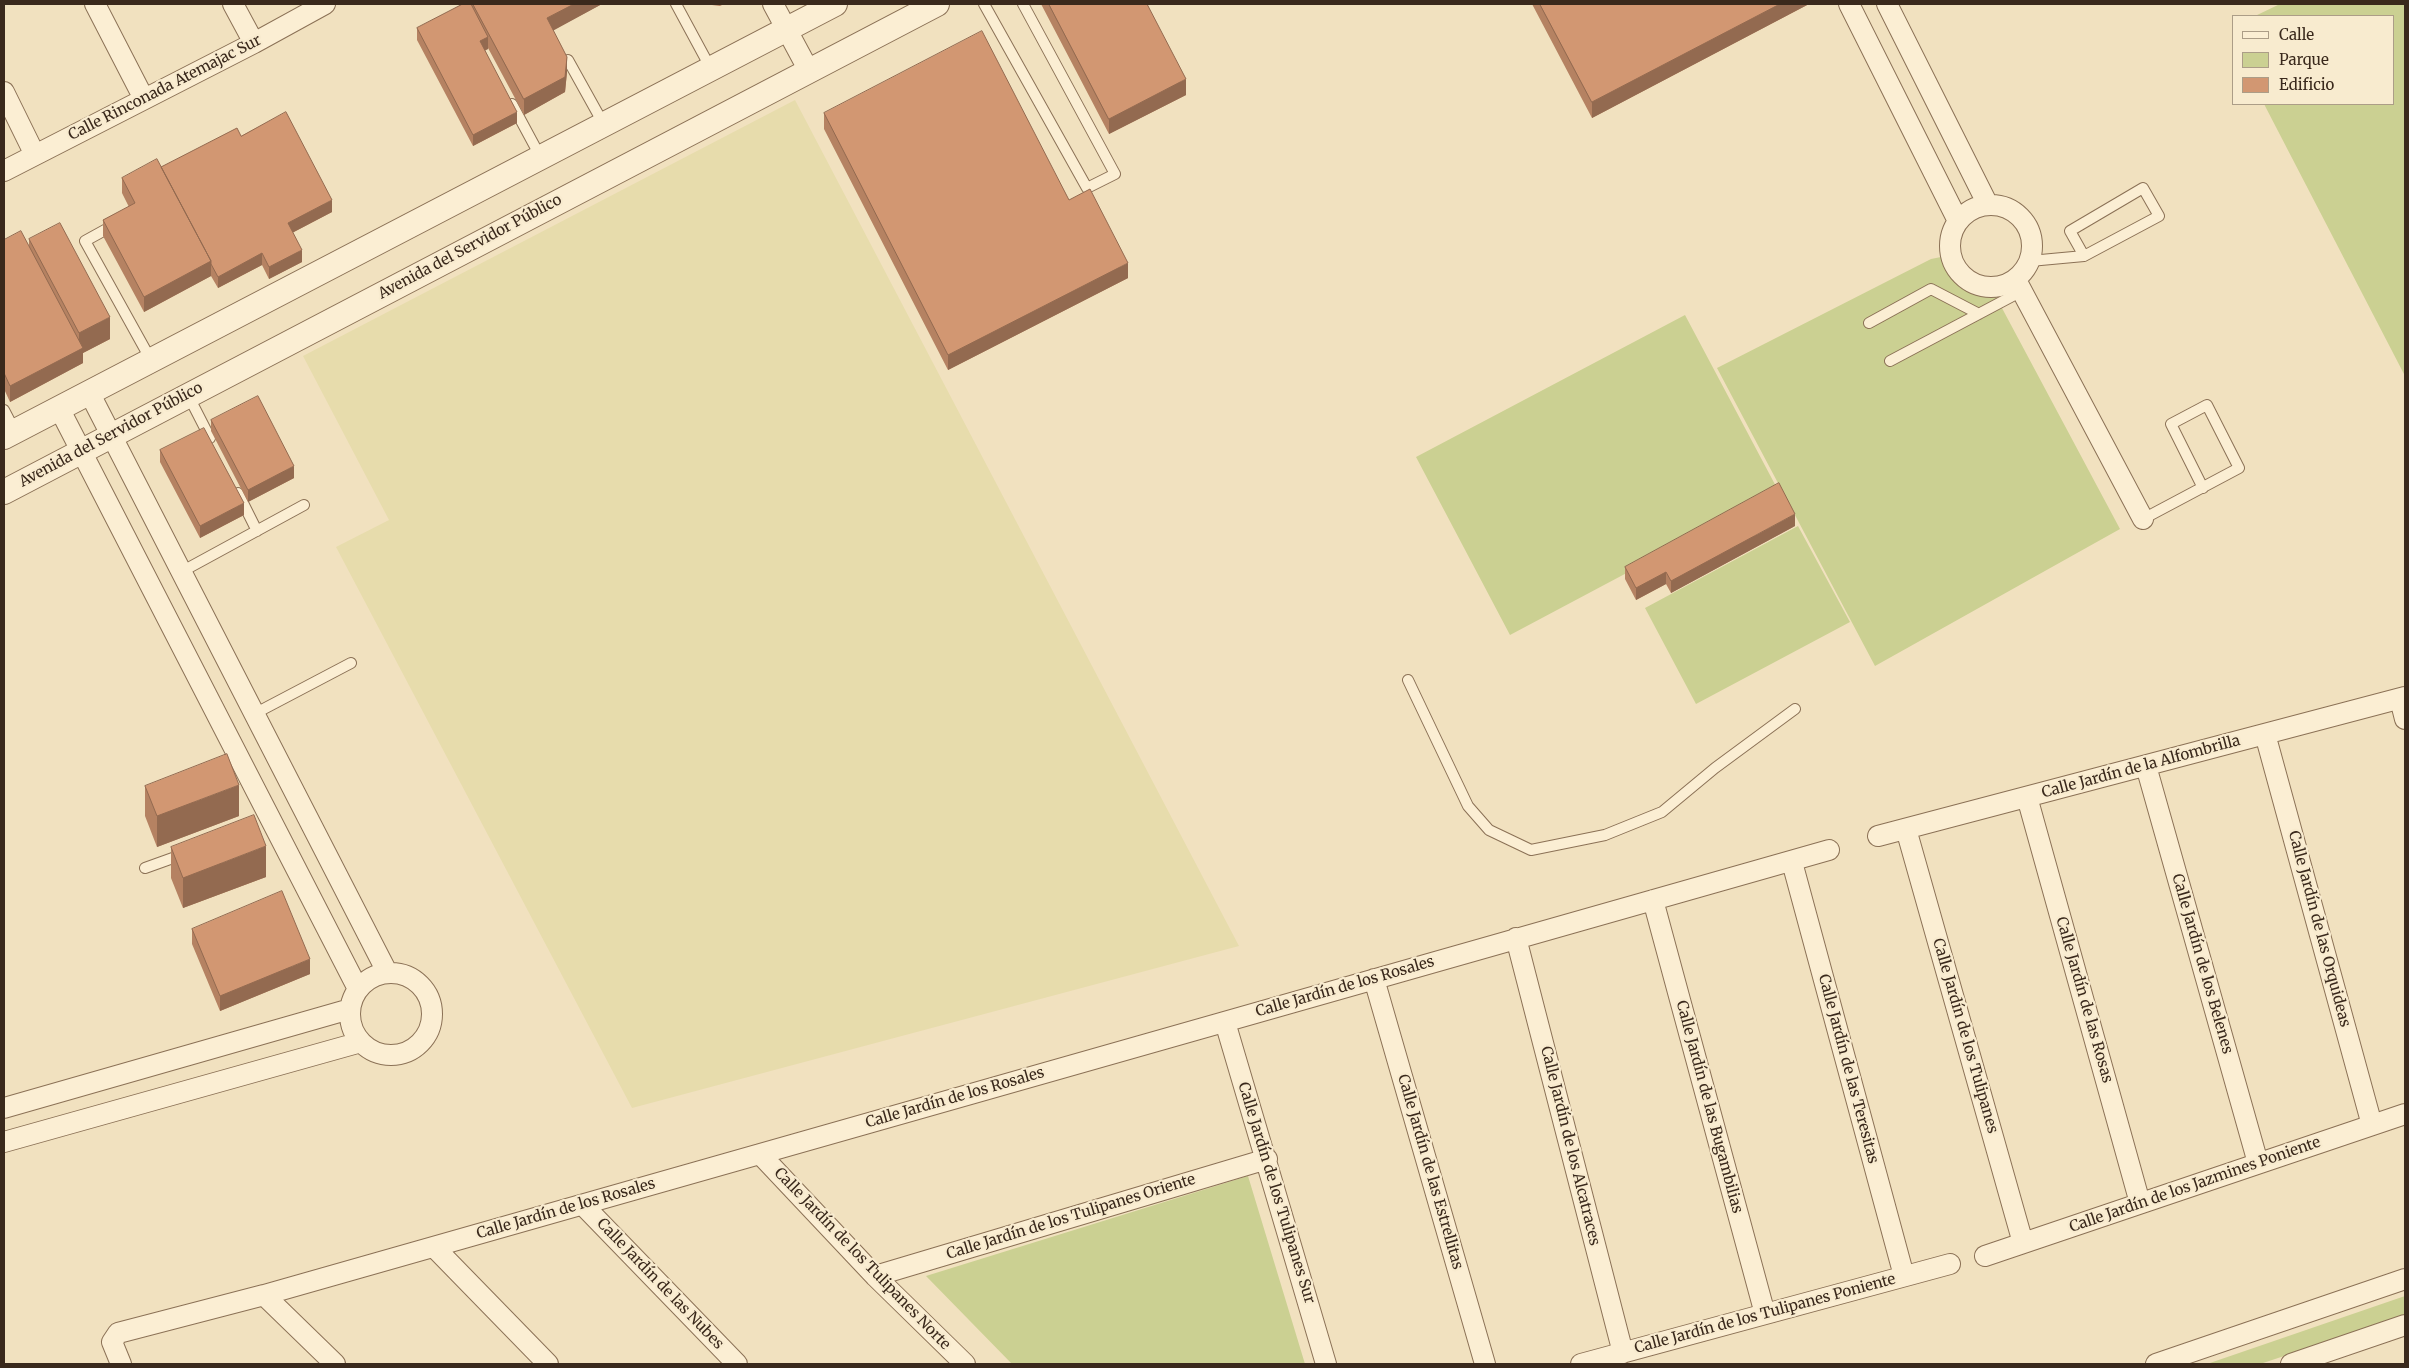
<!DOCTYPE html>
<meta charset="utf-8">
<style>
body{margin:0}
#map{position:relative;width:2409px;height:1368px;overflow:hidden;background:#f1e1bf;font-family:Merriweather,serif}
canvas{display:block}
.frame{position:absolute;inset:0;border:5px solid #3a291c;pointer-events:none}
.legend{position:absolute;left:2232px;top:15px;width:162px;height:90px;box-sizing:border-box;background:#f8ebcf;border:1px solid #ac9d87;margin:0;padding:6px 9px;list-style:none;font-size:15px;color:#3a291c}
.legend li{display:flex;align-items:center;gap:10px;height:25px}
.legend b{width:25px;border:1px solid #ac9d87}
</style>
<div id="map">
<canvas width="2409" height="1368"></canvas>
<div class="frame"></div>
<ul class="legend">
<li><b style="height:6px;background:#fbeed3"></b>Calle</li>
<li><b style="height:14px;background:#cbd092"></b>Parque</li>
<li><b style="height:14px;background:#d29772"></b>Edificio</li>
</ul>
</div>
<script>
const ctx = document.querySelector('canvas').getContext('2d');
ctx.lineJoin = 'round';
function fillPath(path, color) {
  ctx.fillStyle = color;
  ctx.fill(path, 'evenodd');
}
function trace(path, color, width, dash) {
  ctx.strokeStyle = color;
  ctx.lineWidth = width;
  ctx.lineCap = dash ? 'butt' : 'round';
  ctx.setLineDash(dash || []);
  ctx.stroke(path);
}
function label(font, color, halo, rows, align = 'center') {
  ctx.font = font + ' Merriweather,serif';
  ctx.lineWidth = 4.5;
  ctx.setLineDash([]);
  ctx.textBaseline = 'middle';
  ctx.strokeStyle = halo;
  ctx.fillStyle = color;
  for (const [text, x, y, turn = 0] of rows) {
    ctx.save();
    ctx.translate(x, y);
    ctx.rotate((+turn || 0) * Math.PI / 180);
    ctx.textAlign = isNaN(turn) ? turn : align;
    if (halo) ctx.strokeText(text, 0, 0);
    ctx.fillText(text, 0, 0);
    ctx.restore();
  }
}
const farmland = new Path2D(`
 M795 100 1239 946 632 1108 336 547 389 520 303 356Z`);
const green = new Path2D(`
 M2280 4H2405V376L2264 104H2393V16H2255Z
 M1941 257C1955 286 1963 293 1995 295L2120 529 1875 666 1717 368 1931 259Z
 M1685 315 1779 492 1510 635 1416 457Z
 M1798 526 1850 622 1696 704 1645 608Z
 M1248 1176 1305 1364H1012L926 1276Z
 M2405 1296V1316L2260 1364H2207Z`);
const service = new Path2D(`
 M676 4 710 67
 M984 4 1087 188 1115 174 1023 4
 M568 60 603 123
 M512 104 540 156
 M114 225 85 241 151 360
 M2030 261 2084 256 2159 216 2143 188 2070 231 2084 256
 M1869 323 1931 289 1979 314
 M1890 361 2022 291
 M188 395 210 438
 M4 410 15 431
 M238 493 257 531
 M2143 519 2239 468 2207 405 2171 424 2203 488
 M181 572 304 505
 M1408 680 1468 806 1489 830 1531 850 1605 835 1662 812 1715 768 1795 709
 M254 714 351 663
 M145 868 184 854`);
const minor = new Path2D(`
 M95 4 144 99
 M233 4 254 43
 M773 4 809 71
 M1849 4 1958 221
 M1887 4 1988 205
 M4 92 35 155
 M4 171 254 43 325 4
 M1950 246a41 41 0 1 1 82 0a41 41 0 1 1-82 0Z
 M2016 280 2143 519
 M89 392 387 972
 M59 408 358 989
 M2400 699 2405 719
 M2265 734 2372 1125
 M2146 766 2258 1163
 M2027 797 2140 1203
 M1906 829 2023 1243
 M1878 836 2405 697
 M1792 862 1904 1276
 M1653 900 1765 1314
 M1516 938 1623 1353
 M350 1014a41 41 0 1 1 82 0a41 41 0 1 1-82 0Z
 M1374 979 1485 1364
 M1225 1022 1326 1364
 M4 1108 350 1009
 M4 1142 361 1042
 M760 1154 875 1276 965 1364
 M583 1205 737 1364
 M434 1247 548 1364
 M1985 1256 2405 1114
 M875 1276 1267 1159
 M264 1295 335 1364
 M121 1364 112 1342 118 1333 264 1295 1829 850
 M1581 1364 1950 1264
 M2156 1364 2405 1279
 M2291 1364 2405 1325`);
const tertiary = new Path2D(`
 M4 437 835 4
 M4 492 937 4`);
const wall = new Path2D(`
 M463 4H602L553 30 567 72 565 92 524 115 488 48V49L485 50 517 123 473 146 417 40V28Z
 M704 4H724L720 6Z
 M1041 4H1147L1186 95 1109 134Z
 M1532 4H1809L1592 118Z
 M824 113 1069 200 1128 278 948 370 824 129Z
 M241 136 332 212 292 233 302 262 269 279 262 265 218 288 211 276 144 312 103 236V220L129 207 122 193V178L161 167Z
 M29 239 110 339 83 353V363L10 402 4 389V240L29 246Z
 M211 420 294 478 248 502 211 431Z
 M160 450 244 515 200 538 160 462Z
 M1795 526 1671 593 1666 584 1636 600 1625 579V567Z
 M145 786 239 816 157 847 145 816Z
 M171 847 266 877 183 908 171 878Z
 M192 929 310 974 220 1011 192 944Z`);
const shadedWall = new Path2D(`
 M574 4H602L547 34V18Z
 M1780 4H1809L1592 118V102Z
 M488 37V49L480 53V41Z
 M567 57V72L565 92 524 115V99Z
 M1186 79V95L1109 134V119Z
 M517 112V123L473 146V135Z
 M332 200V212L288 235V223Z
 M302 250V262L269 279V267Z
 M262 253V265L218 288V277Z
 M211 261V276L144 312V297Z
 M1128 263V278L948 370V355Z
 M110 317V339L83 353V363L10 402V386L79 350V333Z
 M294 466V478L248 502V490Z
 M244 503V515L200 538V526Z
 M1795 514V526L1671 593V581Z
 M1666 572V584L1636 600V588Z
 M239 785V816L157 847V816Z
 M266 846V877L183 908V878Z
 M310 959V974L220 1011V996Z`);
const building = new Path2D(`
 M463 4H471L488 37 480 41 517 112 473 135 417 28Z
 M473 4H574L547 18 567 57 565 77 524 99Z
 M1049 4H1147L1186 79 1109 119Z
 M1540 4H1780L1592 102Z
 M982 31 1069 200 1090 189 1128 263 948 355 824 113Z
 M286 112 332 200 288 223 302 250 269 267 262 253 218 277 211 264V261L161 167 237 128 241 136Z
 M157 159 211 261 144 297 103 220 135 203 122 178Z
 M60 223 110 317 79 333 29 239Z
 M21 231 83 348 10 386 4 373V240Z
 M258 396 294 466 248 490 211 420Z
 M204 428 244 503 200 526 160 450Z
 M1779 483 1795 514 1671 581 1666 572 1636 588 1625 567Z
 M227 754 239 785 157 816 145 786Z
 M254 815 266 846 183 878 171 847Z
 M282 891 310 959 220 996 192 929Z`);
const streetNames = [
 ["Calle Rinconada Atemajac Sur",165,88,-27],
 ["Avenida del Servidor Público",470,247,-28],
 ["Avenida del Servidor Público",111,435,-28],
 ["Calle Jardín de la Alfombrilla",2141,767,-15],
 ["Calle Jardín de las Orquideas",2319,929,75],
 ["Calle Jardín de los Belenes",2202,964,74],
 ["Calle Jardín de los Rosales",1345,987,-16],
 ["Calle Jardín de las Rosas",2084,1000,74],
 ["Calle Jardín de los Tulipanes",1965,1036,74],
 ["Calle Jardín de las Teresitas",1848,1069,75],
 ["Calle Jardín de los Rosales",955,1098,-16],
 ["Calle Jardín de las Bugambilias",1709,1107,75],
 ["Calle Jardín de los Alcatraces",1570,1146,76],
 ["Calle Jardín de las Estrellitas",1430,1172,74],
 ["Calle Jardín de los Jazmines Poniente",2195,1185,-19],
 ["Calle Jardín de los Tulipanes Sur",1276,1193,73],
 ["Calle Jardín de los Rosales",566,1209,-16],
 ["Calle Jardín de los Tulipanes Oriente",1071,1217,-17],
 ["Calle Jardín de los Tulipanes Norte",862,1259,46],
 ["Calle Jardín de las Nubes",660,1284,46],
 ["Calle Jardín de los Tulipanes Poniente",1765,1314,-15]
];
fillPath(farmland, '#e7dcac');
fillPath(green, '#cbd092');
trace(service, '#8b7156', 12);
trace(minor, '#8b7156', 22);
trace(tertiary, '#8b7156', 26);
trace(service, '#fbeed3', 10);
trace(minor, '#fbeed3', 20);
trace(tertiary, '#fbeed3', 24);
fillPath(wall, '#b58262');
fillPath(shadedWall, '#936a50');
fillPath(building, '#d29772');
trace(building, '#936a50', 1);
label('15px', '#3a291c', '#f8ebcf', streetNames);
</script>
